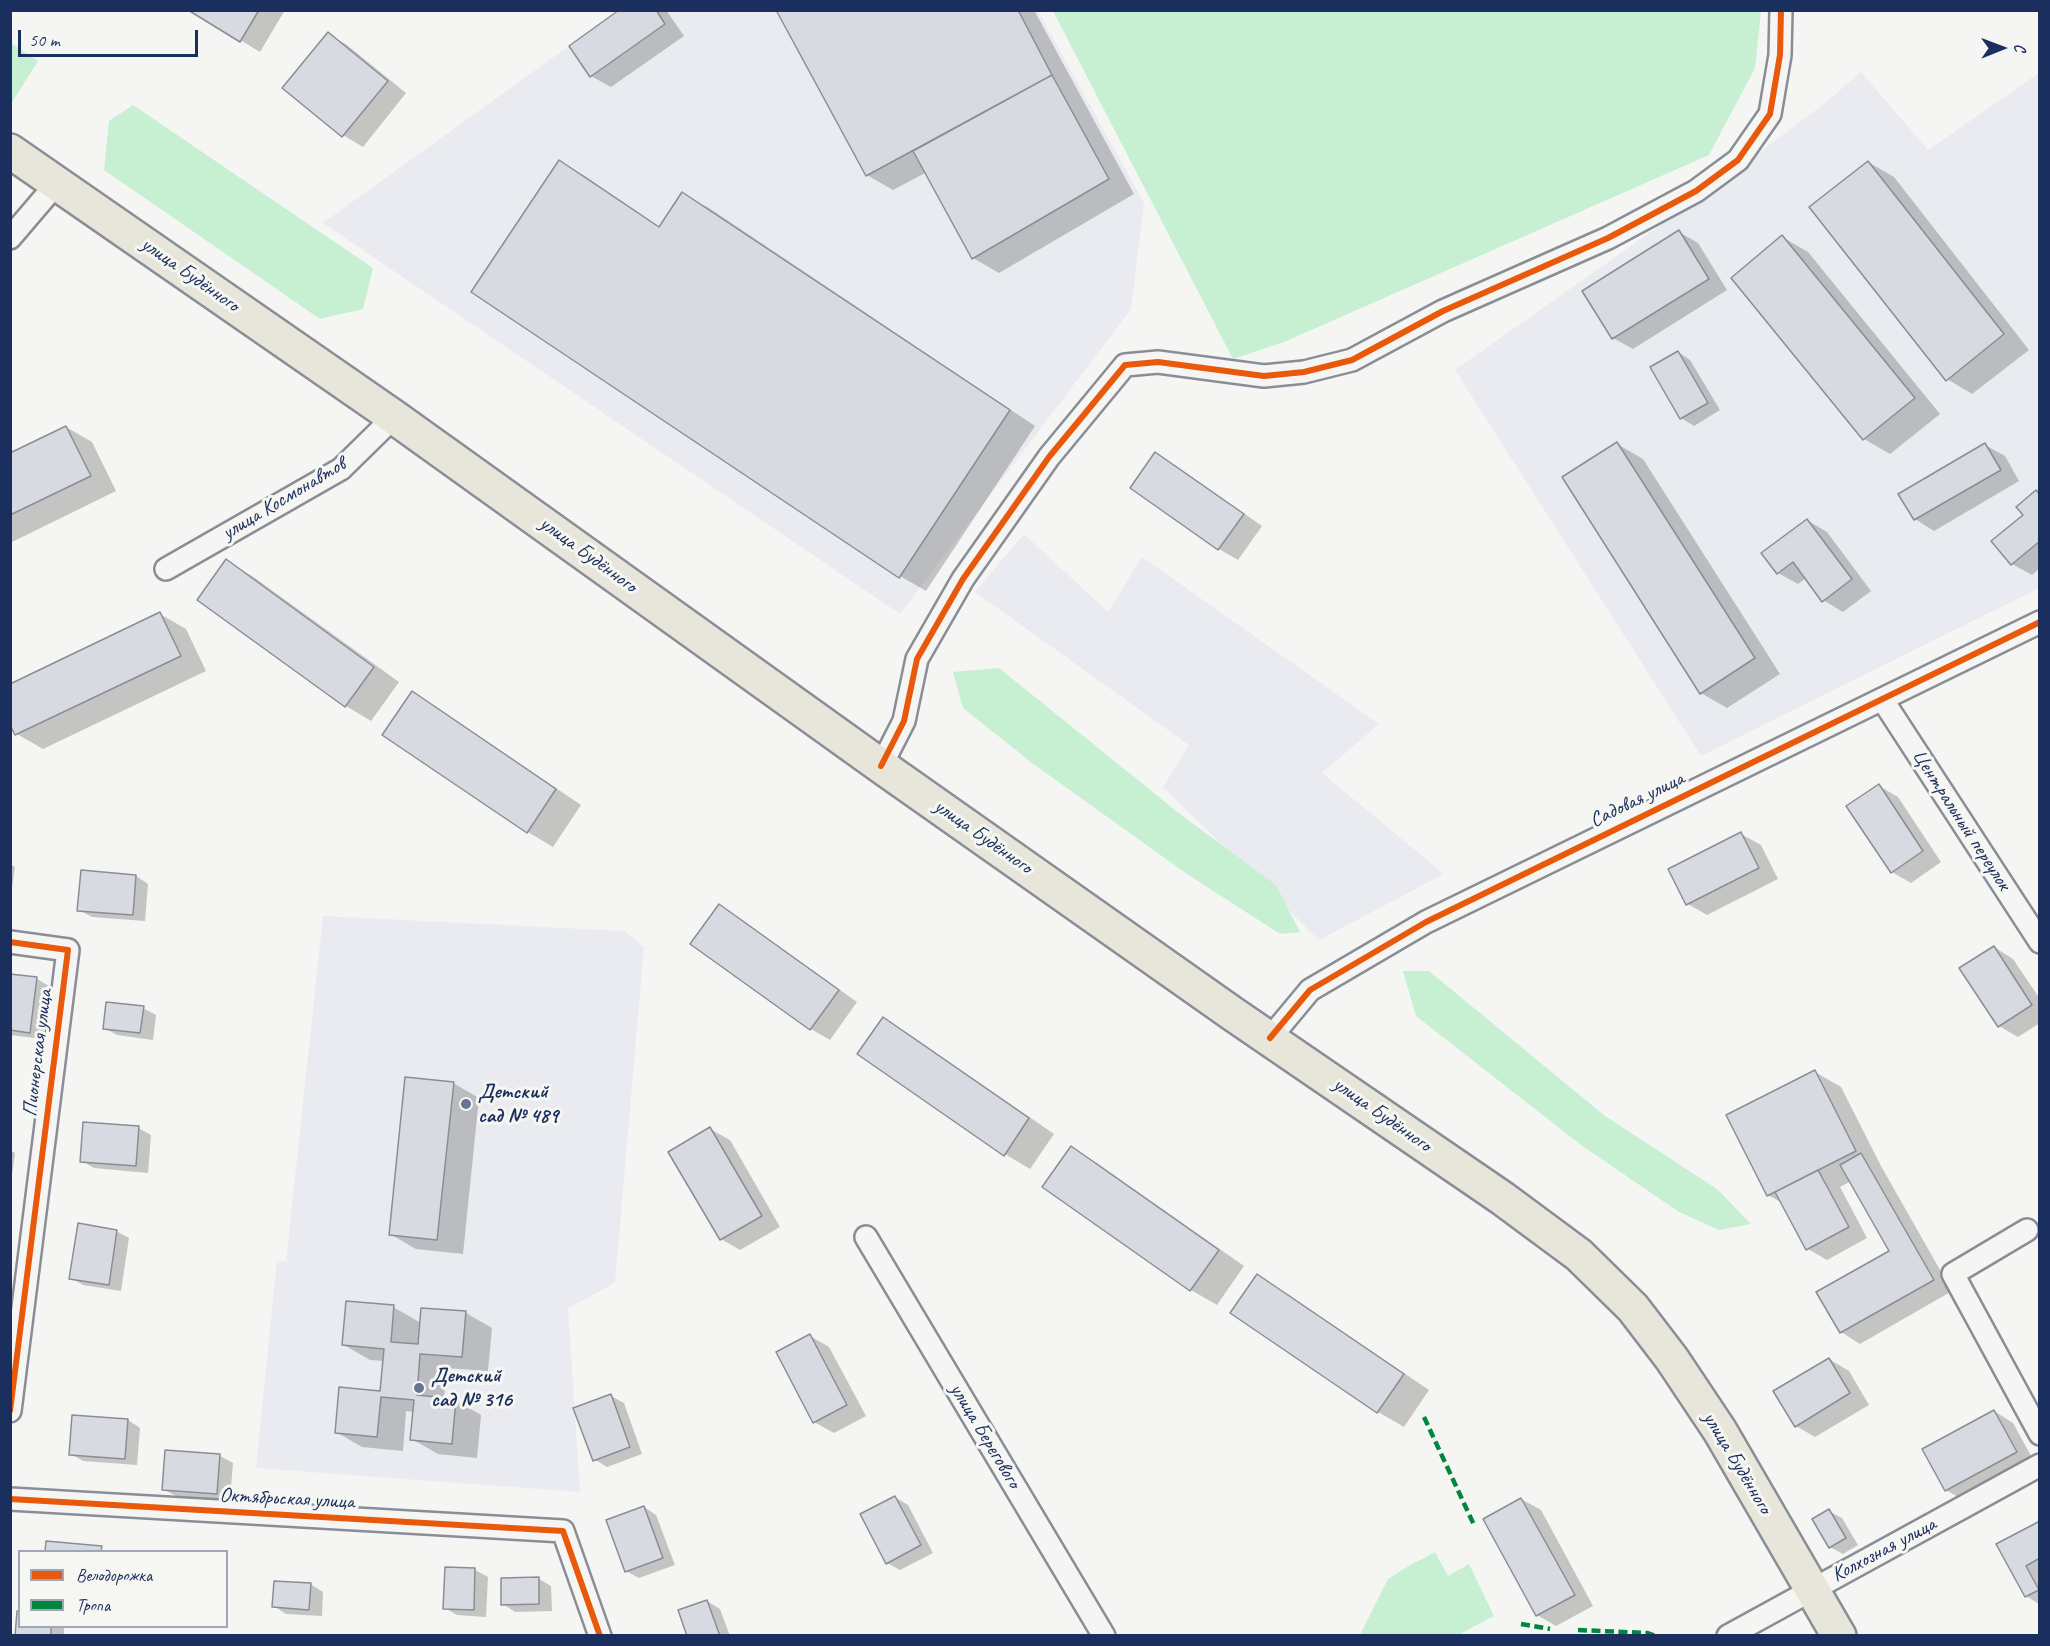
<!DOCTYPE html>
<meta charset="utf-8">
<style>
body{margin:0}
#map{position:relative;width:2050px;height:1646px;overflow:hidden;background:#f5f5f3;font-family:Caveat,sans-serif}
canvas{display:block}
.frame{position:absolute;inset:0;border:12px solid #1b2f5e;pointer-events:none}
.legend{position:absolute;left:18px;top:1550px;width:210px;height:78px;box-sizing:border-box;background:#f6f6f2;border:2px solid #9ea6b7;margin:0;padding:8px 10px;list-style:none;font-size:18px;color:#1b2f5e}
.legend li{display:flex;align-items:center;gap:12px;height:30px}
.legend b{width:30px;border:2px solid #9ea6b7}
.north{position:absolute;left:1972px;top:18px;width:60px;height:60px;-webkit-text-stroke:4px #f6f6f2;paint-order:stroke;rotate:89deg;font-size:16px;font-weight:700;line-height:24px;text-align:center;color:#1b2f5e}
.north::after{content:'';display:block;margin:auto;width:21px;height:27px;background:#1b2f5e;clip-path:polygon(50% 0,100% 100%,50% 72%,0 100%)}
.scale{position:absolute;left:18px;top:30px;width:180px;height:27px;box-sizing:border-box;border:3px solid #1b2f5e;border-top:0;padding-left:8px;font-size:18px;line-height:21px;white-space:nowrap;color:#1b2f5e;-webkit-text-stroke:4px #f6f6f2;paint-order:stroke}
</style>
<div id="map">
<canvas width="2050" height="1646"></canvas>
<div class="frame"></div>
<ul class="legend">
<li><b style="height:8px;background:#e8590c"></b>Велодорожка</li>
<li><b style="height:8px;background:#00873e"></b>Тропа</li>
</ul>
<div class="north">С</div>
<div class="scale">50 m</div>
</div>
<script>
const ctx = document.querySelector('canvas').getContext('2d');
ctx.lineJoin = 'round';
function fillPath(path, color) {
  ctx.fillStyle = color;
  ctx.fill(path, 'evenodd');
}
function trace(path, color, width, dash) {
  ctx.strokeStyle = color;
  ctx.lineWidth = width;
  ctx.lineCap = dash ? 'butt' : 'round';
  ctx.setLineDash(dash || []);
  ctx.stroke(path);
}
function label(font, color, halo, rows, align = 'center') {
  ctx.font = font + ' Caveat,sans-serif';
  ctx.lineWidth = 6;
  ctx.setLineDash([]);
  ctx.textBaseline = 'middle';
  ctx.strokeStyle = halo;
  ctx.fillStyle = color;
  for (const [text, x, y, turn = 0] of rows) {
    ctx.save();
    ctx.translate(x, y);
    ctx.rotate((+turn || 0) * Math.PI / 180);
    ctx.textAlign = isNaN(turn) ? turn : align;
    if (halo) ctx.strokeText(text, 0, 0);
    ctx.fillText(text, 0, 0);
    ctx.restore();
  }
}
const built = new Path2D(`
 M619 10 1038 11 1144 203 1131 309 900 614 323 223Z
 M1861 72 1928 150 2039 73V588L1701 756 1455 370 1679 212 1824 104Z
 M1024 534 1108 612 1142 557 1379 724 1322 773 1444 874 1319 940 1163 787 1189 745 975 592Z
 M323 916 624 931 644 947 615 1283 568 1308 580 1492 256 1468 277 1261H286Z`);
const green = new Path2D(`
 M1053 11H1761L1755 68 1709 155 1284 342 1233 359Z
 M11 43 38 61 11 104Z
 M133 105 373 268 363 309 320 319 104 170 109 121Z
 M999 668 1180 814 1276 885 1300 932 1280 934 1187 874 1032 763 963 708 953 672Z
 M1403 971H1429L1605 1116 1717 1189 1751 1224 1719 1230 1679 1212 1581 1145 1416 1016Z
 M1435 1552 1448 1576 1469 1564 1494 1616 1458 1635H1360L1388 1579 1407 1567Z`);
const shadow = new Path2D(`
 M191 10H285L260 52Z
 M622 10H666L684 36 611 87 591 76 571 47Z
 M778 10H1034L1134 194 999 273 973 258 927 172 893 190 867 175Z
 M328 34 347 45 406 93 363 147 343 135Z
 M559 162 585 176 660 227 683 194 709 208 1035 426 926 591 900 576Z
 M1868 162 1894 177 2029 350 1972 394 1947 379Z
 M1679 232 1698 243 1727 290 1633 349 1613 338Z
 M1782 237 1808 252 1940 414 1890 454 1864 439 1733 278Z
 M1678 352 1690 360 1720 410 1694 426 1681 418 1652 367Z
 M66 427 92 442 116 491 10 543V455Z
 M1617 444 1643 459 1780 674 1727 708 1701 693Z
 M1985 445 2005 456 2019 481 1934 531 1915 519Z
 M1155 454 1175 465 1262 526 1238 560 1219 549 1132 488Z
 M2036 492 2040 494V568L2032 575 2012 564 2025 515Z
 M1807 520 1827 532 1871 591 1843 612 1823 600 1806 578 1798 584 1778 573Z
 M226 561 252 576 399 682 371 721 346 706Z
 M160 614 186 629 206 671 43 749 17 734 10 721Z
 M412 693 438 708 581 805 553 847 528 832Z
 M1879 786 1898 797 1941 862 1911 883 1892 872Z
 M1741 834 1761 845 1778 879 1707 915 1688 904Z
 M10 864 15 867 10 903Z
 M136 876 148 884 145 921 92 917 79 910Z
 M719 906 738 917 857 1002 830 1040 811 1029Z
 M1994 947 2013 959 2040 999V1023L2018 1037 1999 1026Z
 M10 975 37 979 49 986 43 1039 10 1035Z
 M143 1008 156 1015 153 1040 117 1035 104 1028Z
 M883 1019 909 1034 1054 1134 1030 1169 1005 1154Z
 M1815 1072 1841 1087 1881 1166 1952 1291 1860 1344 1841 1332 1891 1251 1851 1181 1840 1187 1867 1238 1827 1260 1808 1249 1784 1204 1768 1195Z
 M453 1083 479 1098 463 1254 416 1249 390 1234Z
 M138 1128 151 1135 148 1173 94 1168 82 1161Z
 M710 1129 730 1140 780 1227 740 1250 721 1239Z
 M1071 1148 1097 1163 1244 1266 1217 1305 1191 1290 1044 1186Z
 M10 1150 15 1153 10 1190Z
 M116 1231 129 1238 121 1291 83 1285 71 1278Z
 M1257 1276 1283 1291 1429 1390 1404 1427 1378 1412 1232 1313Z
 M393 1307 421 1323 466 1313 492 1328 488 1371 446 1368 444 1399 455 1400 481 1415 477 1458 438 1454 412 1439 414 1412 406 1411 403 1451 362 1447 336 1432 381 1393 384 1361 370 1360 344 1345Z
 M810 1336 829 1347 866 1416 834 1433 814 1422Z
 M1829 1359 1849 1371 1869 1405 1815 1437 1796 1426Z
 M611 1396 624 1403 642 1454 607 1467 594 1459Z
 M1994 1411 2013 1423 2035 1463 1965 1501 1946 1490Z
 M128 1420 140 1428 137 1465 83 1461 71 1454Z
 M220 1456 233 1463 230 1500 176 1496 163 1489Z
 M895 1497 908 1505 933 1553 900 1570 887 1563Z
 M1521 1499 1541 1510 1593 1606 1556 1626 1537 1615Z
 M644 1507 656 1515 675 1565 639 1578 626 1571Z
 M1829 1511 1842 1518 1858 1545 1843 1554 1830 1547Z
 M2040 1522V1572L2038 1573 2040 1576 2039 1604 2026 1596 1998 1545Z
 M475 1570 488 1577 486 1617 457 1615 445 1608Z
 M539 1579 551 1586 552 1611 515 1612 503 1604Z
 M310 1584 323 1592 322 1616 286 1614 274 1606Z
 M707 1601 720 1609 730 1636H689Z
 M20 1626H64V1636L16 1635Z`);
const building = new Path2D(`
 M188 10H259L240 42Z
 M619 10H656L665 24 590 77 569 46Z
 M776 10H1018L1052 75 866 176Z
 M328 32 388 81 342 137 282 88Z
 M1052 75 1109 179 972 259 913 151Z
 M559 160 659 227 682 192 1010 410 899 578 471 292Z
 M1868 161 2004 334 1946 381 1809 207Z
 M1679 230 1709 279 1612 339 1582 291Z
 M1782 235 1915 398 1863 440 1731 278Z
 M1678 351 1708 403 1680 419 1650 367Z
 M66 426 91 476 10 515V453Z
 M1617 442 1755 658 1700 694 1562 477Z
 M1985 443 2001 470 1914 520 1898 494Z
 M1155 452 1244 514 1218 550 1130 488Z
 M2036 490 2040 495V541L2011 565 1991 541 2023 515 2016 507Z
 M1807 519 1852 579 1822 602 1793 562 1777 574 1761 553Z
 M226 559 374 667 345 707 197 600Z
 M160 612 181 656 15 735 10 725V684Z
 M412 691 556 789 527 833 382 735Z
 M1879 784 1923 851 1891 873 1846 806Z
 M1741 832 1759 868 1686 905 1668 869Z
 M81 870 136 875 133 915 77 911Z
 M719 904 839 990 810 1030 690 944Z
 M1994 946 2032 1005 1998 1027 1959 968Z
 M10 974 37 977 30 1033 10 1030Z
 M106 1002 144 1006 140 1033 103 1029Z
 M883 1017 1029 1118 1004 1156 857 1054Z
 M1815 1070 1856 1151 1767 1196 1726 1115Z
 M405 1077 454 1082 437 1240 389 1235Z
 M83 1122 139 1126 136 1166 80 1162Z
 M710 1127 762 1216 720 1240 668 1152Z
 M1071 1146 1219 1250 1190 1291 1042 1187Z
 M1861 1153 1934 1280 1840 1333 1816 1292 1889 1251 1840 1165Z
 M1818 1170 1849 1227 1806 1250 1775 1192Z
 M78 1223 117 1230 109 1285 69 1279Z
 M1257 1274 1404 1374 1377 1413 1230 1313Z
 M346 1301 394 1305 391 1342 418 1344 421 1308 466 1311 462 1357 420 1354 417 1395 456 1399 452 1444 410 1440 414 1400 381 1397 377 1437 335 1433 339 1387 380 1391 384 1349 342 1345Z
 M810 1334 847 1405 813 1423 776 1352Z
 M1829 1358 1850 1393 1795 1427 1773 1391Z
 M611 1394 630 1447 593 1461 573 1408Z
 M1994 1410 2017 1452 1945 1491 1922 1449Z
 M72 1415 128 1419 125 1459 69 1455Z
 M165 1450 220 1454 217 1494 162 1490Z
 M895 1496 921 1545 886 1564 860 1514Z
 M1521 1498 1575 1595 1536 1616 1483 1519Z
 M644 1506 663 1558 625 1572 606 1520Z
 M1829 1509 1846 1538 1829 1548 1812 1519Z
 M2040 1521V1558L2026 1566 2039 1590 2025 1597 1996 1544Z
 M46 1541 102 1546 101 1552H45Z
 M445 1567 475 1568 474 1610 443 1609Z
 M539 1577V1604L501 1605V1578Z
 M274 1581 311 1583 309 1610 272 1607Z
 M707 1600 720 1636H687L678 1610Z
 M17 1611H20V1626H51V1636H15Z`);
const street = new Path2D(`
 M10 238 57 183
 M166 569 341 469 394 417
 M1882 699 2040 942
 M881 766 904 721 917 659 963 579 1049 457 1125 365 1158 362 1264 376 1304 372 1352 360 1443 311 1608 238 1696 191 1738 160 1770 114 1780 55 1781 10
 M10 942 68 950 10 1411
 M1270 1038 1310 990 1426 922 2040 622
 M2027 1230 1953 1274 2040 1434
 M866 1237 1104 1636
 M10 1499 563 1531 600 1636
 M1728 1636 2040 1465`);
const primary = new Path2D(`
 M10 151 394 417 881 766 1233 1014 1502 1198 1579 1255 1633 1308 1672 1359 1720 1431 1839 1636`);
const quiet = new Path2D(`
 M1424 1417 1474 1525
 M1521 1624 1550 1629
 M1578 1630 1647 1633 1656 1636`);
const cycleway = new Path2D(`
 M881 766 904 721 917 659 963 579 1049 457 1125 365 1158 362 1264 376 1304 372 1352 360 1443 311 1608 238 1696 191 1738 160 1770 114 1780 55 1781 10
 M10 942 68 950 10 1411
 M1270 1038 1310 990 1426 922 2040 622
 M10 1499 563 1531 600 1636`);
const markers = [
 [466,1104,6,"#677492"],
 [419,1388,6,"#677492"]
];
const streetNames = [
 ["улица Будённого",190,275,35],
 ["улица Космонавтов",284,499,-31],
 ["улица Будённого",588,555,36],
 ["Садовая улица",1637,800,-26],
 ["Центральный переулок",1961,820,57],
 ["улица Будённого",983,837,35],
 ["Пионерская улица",38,1053,-83],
 ["улица Будённого",1382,1115,35],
 ["улица Берегового",985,1436,59],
 ["улица Будённого",1737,1463,59],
 ["Октябрьская улица",287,1499,3],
 ["Колхозная улица",1884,1550,-28]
];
const poiNames = [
 ["Детский",478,1092],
 ["сад № 489",478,1116],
 ["Детский",431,1376],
 ["сад № 316",431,1400]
];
fillPath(built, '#e9ebf0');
fillPath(green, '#c7f0d3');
fillPath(shadow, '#0003');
fillPath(building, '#d8dae2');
trace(building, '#898d95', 1.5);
trace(street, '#898d95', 26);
trace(primary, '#898d95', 38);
trace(street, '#f5f5f3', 21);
trace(primary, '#e8e6da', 33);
trace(quiet, '#00873e', 4.5, [9, 4.5]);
trace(cycleway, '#e8590c', 6);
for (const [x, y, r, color] of markers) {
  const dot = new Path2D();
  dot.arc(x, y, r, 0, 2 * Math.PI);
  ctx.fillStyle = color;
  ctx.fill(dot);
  trace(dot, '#f6f6f2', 2);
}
label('21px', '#1b2f5e', '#f6f6f2', streetNames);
label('bold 21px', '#1b2f5e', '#f6f6f2', poiNames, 'left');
</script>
